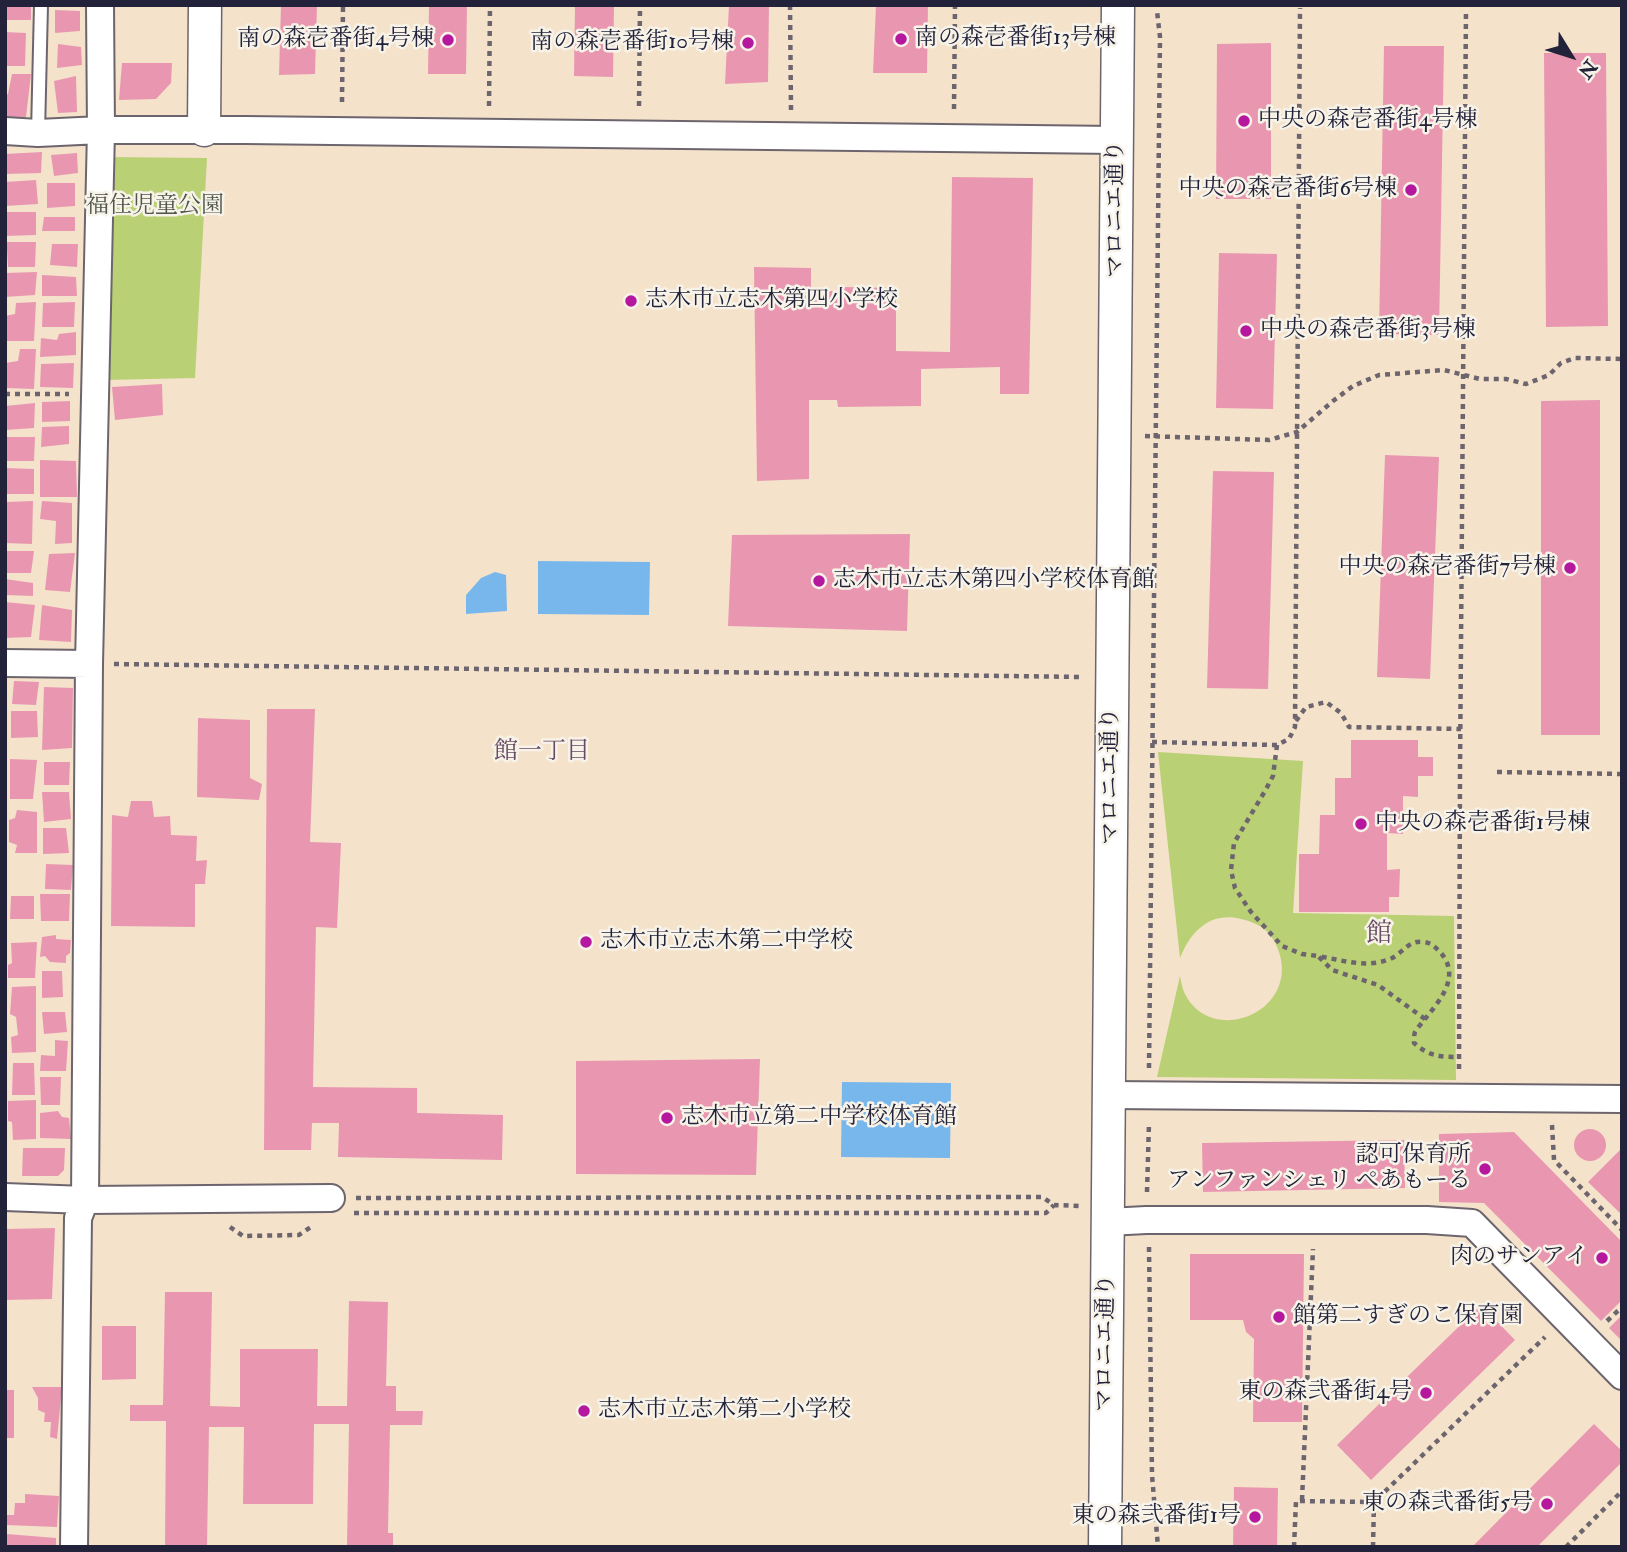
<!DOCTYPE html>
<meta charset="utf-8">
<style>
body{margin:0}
#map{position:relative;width:1627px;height:1552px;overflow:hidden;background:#f5e2cb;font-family:"IM FELL Double Pica",serif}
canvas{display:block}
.frame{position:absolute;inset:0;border:7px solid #22223b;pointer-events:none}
.north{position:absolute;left:1536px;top:21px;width:70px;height:70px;-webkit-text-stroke:5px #f7f3e8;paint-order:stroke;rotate:128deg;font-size:19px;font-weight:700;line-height:28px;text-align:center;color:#22223b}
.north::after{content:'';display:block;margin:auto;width:24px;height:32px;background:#22223b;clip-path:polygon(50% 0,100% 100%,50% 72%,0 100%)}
</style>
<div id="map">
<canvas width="1627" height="1552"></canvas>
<div class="frame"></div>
<div class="north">N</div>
</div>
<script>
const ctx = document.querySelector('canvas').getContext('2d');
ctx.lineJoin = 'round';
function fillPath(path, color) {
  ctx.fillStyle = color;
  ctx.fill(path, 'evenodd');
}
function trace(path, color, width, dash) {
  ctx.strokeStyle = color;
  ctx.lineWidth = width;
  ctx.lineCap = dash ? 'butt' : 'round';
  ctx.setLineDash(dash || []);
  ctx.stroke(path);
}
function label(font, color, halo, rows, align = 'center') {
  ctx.font = font + ' "IM FELL Double Pica","Noto Serif JP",serif';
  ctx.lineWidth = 5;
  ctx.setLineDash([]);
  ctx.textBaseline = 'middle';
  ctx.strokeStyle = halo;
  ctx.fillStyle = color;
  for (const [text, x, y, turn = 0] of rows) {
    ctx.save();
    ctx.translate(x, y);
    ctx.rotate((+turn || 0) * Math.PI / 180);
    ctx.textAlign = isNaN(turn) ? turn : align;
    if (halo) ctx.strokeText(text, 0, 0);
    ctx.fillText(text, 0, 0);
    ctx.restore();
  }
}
const green = new Path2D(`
 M106 157 207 158 195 378 105 380Z
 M1158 752 1303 761 1293 913 1454 916 1456 1080 1157 1077 1180 976C1181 981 1182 987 1184 992 1210 1048 1299 1013 1279 952 1275 940 1268 929 1256 924 1219 907 1194 923 1180 958Z`);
const water = new Path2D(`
 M538 561 650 562 649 615 538 614Z
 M495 572 506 575 507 611 466 614V595L481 578Z
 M842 1082 951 1083 950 1158 841 1157Z`);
const building = new Path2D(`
 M5 5H31V20H5Z
 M281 5H317L315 74 279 75Z
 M429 5H467L466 74H428Z
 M575 5H614L613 77 574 76Z
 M729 5H769L768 82 725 84Z
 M876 5H928L927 73H873Z
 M55 10 80 11V31L55 33Z
 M5 32 26 33 25 66H5Z
 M1271 43V199H1216L1217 44Z
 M58 44 81 47 82 65 57 68Z
 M1384 46H1444L1439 335 1379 334Z
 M1544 53H1606L1608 326 1546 327Z
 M122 63H172L171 83 156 99 119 100Z
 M12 74H31L26 117H5V95L8 94Z
 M76 76 77 112 58 113 54 81Z
 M42 152 41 173 5 174V154Z
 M77 153 78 173 54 176 51 155Z
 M952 177 1033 178 1029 394H1000V367L921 369V406L838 407 837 400H809V479L757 481 754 267 811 268V291H840L842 287 896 288V351L950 352Z
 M36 180 38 204 5 206V182Z
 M47 183H75V206L47 208Z
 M7 212H36V235L5 236Z
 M44 217H75V231H42Z
 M5 242H36L35 267H8L7 249 5 248Z
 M52 244H78L77 267 50 265Z
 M1219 253 1277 254 1273 409 1216 408Z
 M37 272 35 295 5 297V273Z
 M42 275 76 277 77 296H42Z
 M36 302 34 341H5V316L15 314 16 303Z
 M75 302 74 327H42L43 303Z
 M76 332V355L40 357 41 338 57 340 59 334Z
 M20 349H36L34 389 5 388V363L18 361Z
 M74 363 73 388 40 387 41 364Z
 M162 384 163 415 115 420 112 387Z
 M1600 400V735H1541V401Z
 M70 401V421L42 422V402Z
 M35 403 34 428 5 430V406Z
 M69 426V444L41 447 42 427Z
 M5 437H35L34 461H5Z
 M1385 455 1439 457 1430 679 1377 677Z
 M40 460 76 461 77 497H40Z
 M5 468 34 469V494H5Z
 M1213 471 1274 472 1268 689 1207 688Z
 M33 501 32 544 5 543 6 502Z
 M42 501 72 503V543L55 544 56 521 40 519Z
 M910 534 907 631 728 626 732 535Z
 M5 551H34L31 573H5Z
 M75 553 70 592 45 590 49 554Z
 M5 579 33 583V596L5 595Z
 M5 602 35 605 31 637 5 638Z
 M42 605 72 610 71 642 39 640Z
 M14 681 39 682 36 705 12 704Z
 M44 687 73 688 72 748 42 750Z
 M267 709H315L310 842 341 843 337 928 316 927 313 1087 417 1088V1113L503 1115 502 1160 338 1157 339 1123H312L311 1150H264Z
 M11 711H37L38 737 11 738Z
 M198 718 250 720V778L262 784 259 800 197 797Z
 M1351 740H1418V757H1433V776H1418V797L1403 796V834L1387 833V870L1400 869 1399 897H1389V912H1299V854H1319L1320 815H1335V778H1351Z
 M10 759 37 760 33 799H10Z
 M44 762H70L69 785H44Z
 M42 792H69L71 819 44 822Z
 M131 801H152L154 817 170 816 171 835 197 836 196 861 207 860 205 884H195V927L111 926 112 815 128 817Z
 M17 810 37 812V853H15L17 845 9 842V820L15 818Z
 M43 828H66L69 853 43 854Z
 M46 864 73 865 71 890 45 889Z
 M40 894H70L69 921H41Z
 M11 896H34V919H10Z
 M56 935V939L71 940 70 953 66 956V963L50 962 45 956 40 957 42 937Z
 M37 942 35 978H8V965L12 963 11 943Z
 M42 971H62L63 997 42 998Z
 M36 986V1052L12 1053 11 1037 18 1035 16 1017 10 1014 12 987Z
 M42 1012H65L67 1032 44 1034Z
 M55 1040 68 1041 66 1071H40L41 1055 55 1056Z
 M760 1059 756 1175 576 1174V1061Z
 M13 1063H34L35 1095H12Z
 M40 1077H61L60 1105H41Z
 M36 1100V1139L13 1140 12 1122 8 1121V1101Z
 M58 1111 62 1117 69 1118 71 1139 40 1138V1113Z
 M1574 1145a16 16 0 1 1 32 0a16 16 0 1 1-32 0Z
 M1514 1132 1622 1242V1300L1601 1321 1484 1203 1439 1202V1134Z
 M1404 1140 1405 1188 1203 1192 1202 1143Z
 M23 1148H65L64 1170 58 1176H22Z
 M1622 1148V1215L1588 1182Z
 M55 1228 52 1299 5 1300V1229Z
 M1190 1254H1304L1302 1422H1253L1254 1339 1246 1332 1243 1320H1190Z
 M165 1292H212L210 1406 240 1407V1349H318L317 1406H347L349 1301 388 1302 386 1386H396V1411H423L422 1425H390L388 1533H393V1547H347L349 1424H314L313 1504H243L244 1427H209L207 1547H165L166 1421H130V1405H163Z
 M1481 1305 1515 1340 1371 1480 1337 1445Z
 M1622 1315V1341L1609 1328Z
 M102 1326H136V1379L102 1380Z
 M32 1387H62L57 1439 50 1437 51 1422H44L45 1413 38 1410V1398Z
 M5 1390H14V1438H5Z
 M1594 1424 1622 1451V1462L1537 1547H1472Z
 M1234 1487 1278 1488 1277 1547H1233Z
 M25 1494 59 1496 57 1527 5 1525V1515H14L15 1503H25Z
 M7 1534 56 1538V1547H5Z`);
const path = new Path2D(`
 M790 5 791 111
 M342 102 343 5
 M489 106 490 5
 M639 106 640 5
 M954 109 955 5
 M5 394H69
 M1145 436 1269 440 1297 432 1333 401 1353 386 1379 375 1444 370 1480 379H1506L1526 384 1549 375 1561 363 1575 358 1622 359
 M114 664 1082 677
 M1296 721 1306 707 1326 702 1341 713 1349 727 1461 729
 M1152 742 1277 745 1289 739 1295 727 1300 8
 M1277 745 1273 776 1265 791 1234 843 1231 870 1235 888 1251 912 1282 946 1302 954 1318 956
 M1497 772 1622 774
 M1425 1019 1378 985 1332 970 1318 956C1341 960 1365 968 1387 960 1402 956 1407 939 1424 942 1432 943 1435 947 1441 953 1461 977 1440 1000 1425 1019 1422 1023 1417 1028 1415 1032 1414 1034 1414 1041 1414 1043 1429 1056 1439 1057 1459 1057
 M1149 1068 1160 37 1157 11
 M1459 1069 1460 771 1466 10
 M1552 1125 1554 1160 1622 1230
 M1147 1192 1149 1123
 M356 1198 1042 1197 1054 1205 1080 1206
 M354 1213H1046L1054 1205
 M230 1227 243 1236 299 1235 311 1227
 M1149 1247 1152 1475 1158 1547
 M1607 1321 1622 1307
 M1302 1500 1313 1249
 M1294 1547 1296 1501 1374 1502
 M1373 1547 1374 1502 1545 1337
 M1566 1547 1622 1491`);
const service = new Path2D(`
 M38 133 41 5`);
const minor = new Path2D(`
 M5 131 38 133 101 130H245L1117 140
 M5 663 89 664
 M1109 1095 1622 1099
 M5 1197 85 1200 331 1198
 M1108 1222 1146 1220H1427L1472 1223 1622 1376
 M74 1547 78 1218 85 1200 89 664 101 130 100 5`);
const tertiary = new Path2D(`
 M204 130 205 5
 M1105 1547 1118 5`);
const markers = [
 [901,39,7,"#b5179e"],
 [448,40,7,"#b5179e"],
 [748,43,7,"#b5179e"],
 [1244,121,7,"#b5179e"],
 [1411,190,7,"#b5179e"],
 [631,301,7,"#b5179e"],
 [1246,331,7,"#b5179e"],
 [1570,568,7,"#b5179e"],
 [819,581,7,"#b5179e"],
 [1361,824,7,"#b5179e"],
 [586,942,7,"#b5179e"],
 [667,1118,7,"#b5179e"],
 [1485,1169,7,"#b5179e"],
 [1602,1258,7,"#b5179e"],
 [1279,1317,7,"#b5179e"],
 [1426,1393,7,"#b5179e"],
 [584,1411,7,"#b5179e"],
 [1547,1504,7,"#b5179e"],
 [1255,1517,7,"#b5179e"]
];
const poiNames = [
 ["南の森壱番街13号棟",915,39],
 ["南の森壱番街4号棟",434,40,"right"],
 ["南の森壱番街10号棟",734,43,"right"],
 ["中央の森壱番街4号棟",1258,121],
 ["中央の森壱番街6号棟",1397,190,"right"],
 ["志木市立志木第四小学校",645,301],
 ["中央の森壱番街3号棟",1260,331],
 ["中央の森壱番街7号棟",1556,568,"right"],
 ["志木市立志木第四小学校体育館",833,581],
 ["中央の森壱番街1号棟",1375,824],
 ["志木市立志木第二中学校",600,942],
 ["志木市立第二中学校体育館",681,1118],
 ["認可保育所",1471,1156,"right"],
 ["アンファンシェリ ぺあもーる",1471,1182,"right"],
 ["肉のサンアイ",1588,1258,"right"],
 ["館第二すぎのこ保育園",1293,1317],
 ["東の森弐番街4号",1412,1393,"right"],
 ["志木市立志木第二小学校",598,1411],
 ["東の森弐番街5号",1533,1504,"right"],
 ["東の森弐番街1号",1241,1517,"right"]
];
const parkNames = [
 ["福住児童公園",155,207]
];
const streetNames = [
 ["マロニエ通り",1117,209,-90],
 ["マロニエ通り",1112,776,-90],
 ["マロニエ通り",1107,1343,-89]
];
const neighbourhoodNames = [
 ["館一丁目",542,753]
];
const quarterNames = [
 ["館",1379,935]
];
fillPath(green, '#b9d074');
fillPath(water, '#78b7ec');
fillPath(building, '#e997b1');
trace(service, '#6c656d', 16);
trace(minor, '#6c656d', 30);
trace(tertiary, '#6c656d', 35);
trace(path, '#6c656d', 4.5, [5, 5]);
trace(service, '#fff', 12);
trace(minor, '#fff', 26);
trace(tertiary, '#fff', 32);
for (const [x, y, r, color] of markers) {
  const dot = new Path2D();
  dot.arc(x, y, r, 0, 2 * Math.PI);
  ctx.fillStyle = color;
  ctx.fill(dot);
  trace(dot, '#f7f3e8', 2.5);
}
label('23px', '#22223b', '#f7f3e8', poiNames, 'left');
label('23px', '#4f564c', '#f7f3e8', parkNames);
label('23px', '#22223b', '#f7f3e8', streetNames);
label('24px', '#684b64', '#f7f3e8', neighbourhoodNames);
label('26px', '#684b64', '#f7f3e8', quarterNames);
</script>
